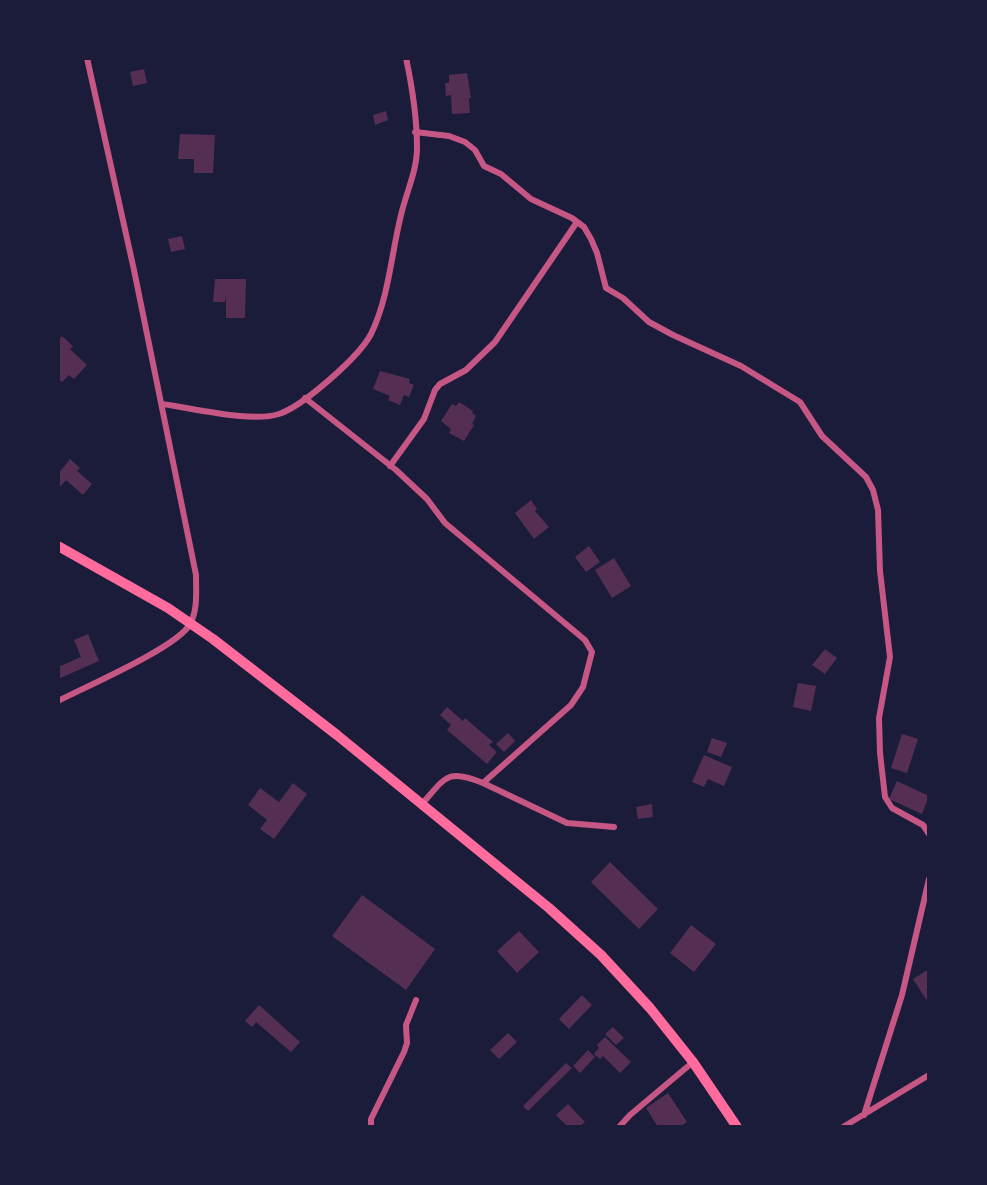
<!DOCTYPE html>
<style>
body{margin:0}
#map{position:relative;width:987px;height:1185px;overflow:hidden;background:#1b1b3a;font-family:"Public Sans",sans-serif}
canvas{display:block}
.frame{position:absolute;inset:0;border:60px solid #1b1b3a;pointer-events:none}
</style>
<div id="map">
<canvas width="987" height="1185"></canvas>
<div class="frame"></div>
</div>
<script>
const ctx = document.querySelector('canvas').getContext('2d');
ctx.lineJoin = 'round';
function fillPath(path, color) {
  ctx.fillStyle = color;
  ctx.fill(path, 'evenodd');
}
function trace(path, color, width, dash) {
  ctx.strokeStyle = color;
  ctx.lineWidth = width;
  ctx.lineCap = dash ? 'butt' : 'round';
  ctx.setLineDash(dash || []);
  ctx.stroke(path);
}
const building = new Path2D(`
 M144 69 147 83 133 86 130 72Z
 M467 73 471 98H469L470 113 452 114 451 95 446 96 445 83H449V75Z
 M386 111 388 120 375 125 373 115Z
 M180 134 215 135 213 173H194V159H178Z
 M182 236 185 249 171 252 168 239Z
 M215 279H246L245 318H226V295L225 302H213Z
 M62 336 73 346 70 349 87 365 74 379 69 375 62 382 58 378V340Z
 M380 371 410 379 409 383 414 385 409 397 404 395 400 405 388 400 390 396 373 389Z
 M459 402 473 411 472 413 476 416 472 424 474 425 464 441 449 433 451 429 441 421 452 404 456 406Z
 M70 459 80 468 77 471 92 484 83 495 66 480 59 488 58 487V474Z
 M531 500 537 509 535 511 549 527 534 539 515 513Z
 M589 546 600 562 586 572 575 557Z
 M614 558 631 586 612 598 595 570Z
 M88 634 99 661 58 679V667L81 657 74 640Z
 M825 649 837 658 825 674 812 665Z
 M798 683 816 686 811 711 793 707Z
 M447 707 463 721 465 718 493 742 489 745 497 752 487 764 447 730 451 725 440 715Z
 M508 733 515 741 504 752 496 744Z
 M902 734 918 739 907 773 891 768Z
 M712 738 727 743 721 757 707 752Z
 M704 755 732 767 724 786 708 779 704 787 692 782Z
 M897 781 929 796 922 814 889 799Z
 M293 783 307 794 274 839 260 829 267 820 248 805 260 788 279 802Z
 M652 804 653 817 638 819 636 807Z
 M610 862 658 909 639 929 591 882Z
 M362 895 435 949 406 990 332 936Z
 M691 925 716 944 694 972 670 953Z
 M519 931 539 952 517 973 497 951Z
 M929 969V1004L913 979Z
 M582 995 592 1005 569 1029 559 1019Z
 M259 1005 300 1042 291 1052 256 1022 252 1027 245 1021Z
 M613 1027 624 1038 616 1045 605 1034Z
 M508 1033 517 1042 499 1059 490 1050Z
 M605 1037 631 1062 620 1073 603 1056 600 1059 594 1054 599 1048 597 1045Z
 M588 1050 595 1057 580 1073 573 1066Z
 M566 1063 572 1068 528 1111 523 1106Z
 M668 1093 687 1122 680 1127H658L646 1108Z
 M568 1104 585 1122 579 1127H568L556 1115Z`);
const minor = new Path2D(`
 M415 132 449 136 465 142 475 150 484 166 501 174 531 199 572 218 584 227 591 239 597 253 606 288 623 298 649 322 673 335 741 366 800 402 822 436 866 477 873 490 878 510 880 571 890 657 879 718 880 753 885 797 892 808 923 825 929 834
 M305 398 396 470 427 499 445 523 585 640 592 652 583 687 571 705 483 783C447 768 446 777 422 804
 M162 404C192 408 251 423 279 414 303 406 359 357 371 334 389 297 391 255 401 215 406 193 417 171 417 148 417 119 412 86 406 58
 M390 466 424 419 435 390 440 384 466 370 495 342 577 222
 M58 701C85 687 178 647 190 624 198 610 196 591 196 575L134 270 87 58
 M483 783 567 823 614 827
 M864 1115 902 995 929 879
 M371 1127V1119L404 1052 407 1043 406 1025 416 1000
 M619 1127 630 1115 693 1062
 M843 1127 929 1075`);
const primary = new Path2D(`
 M58 546 168 608 213 639 337 735 549 908 601 955 650 1008 693 1062 737 1127`);
fillPath(building, '#542f53');
trace(minor, '#c65784', 6);
trace(primary, '#ff6b9d', 10);
</script>
